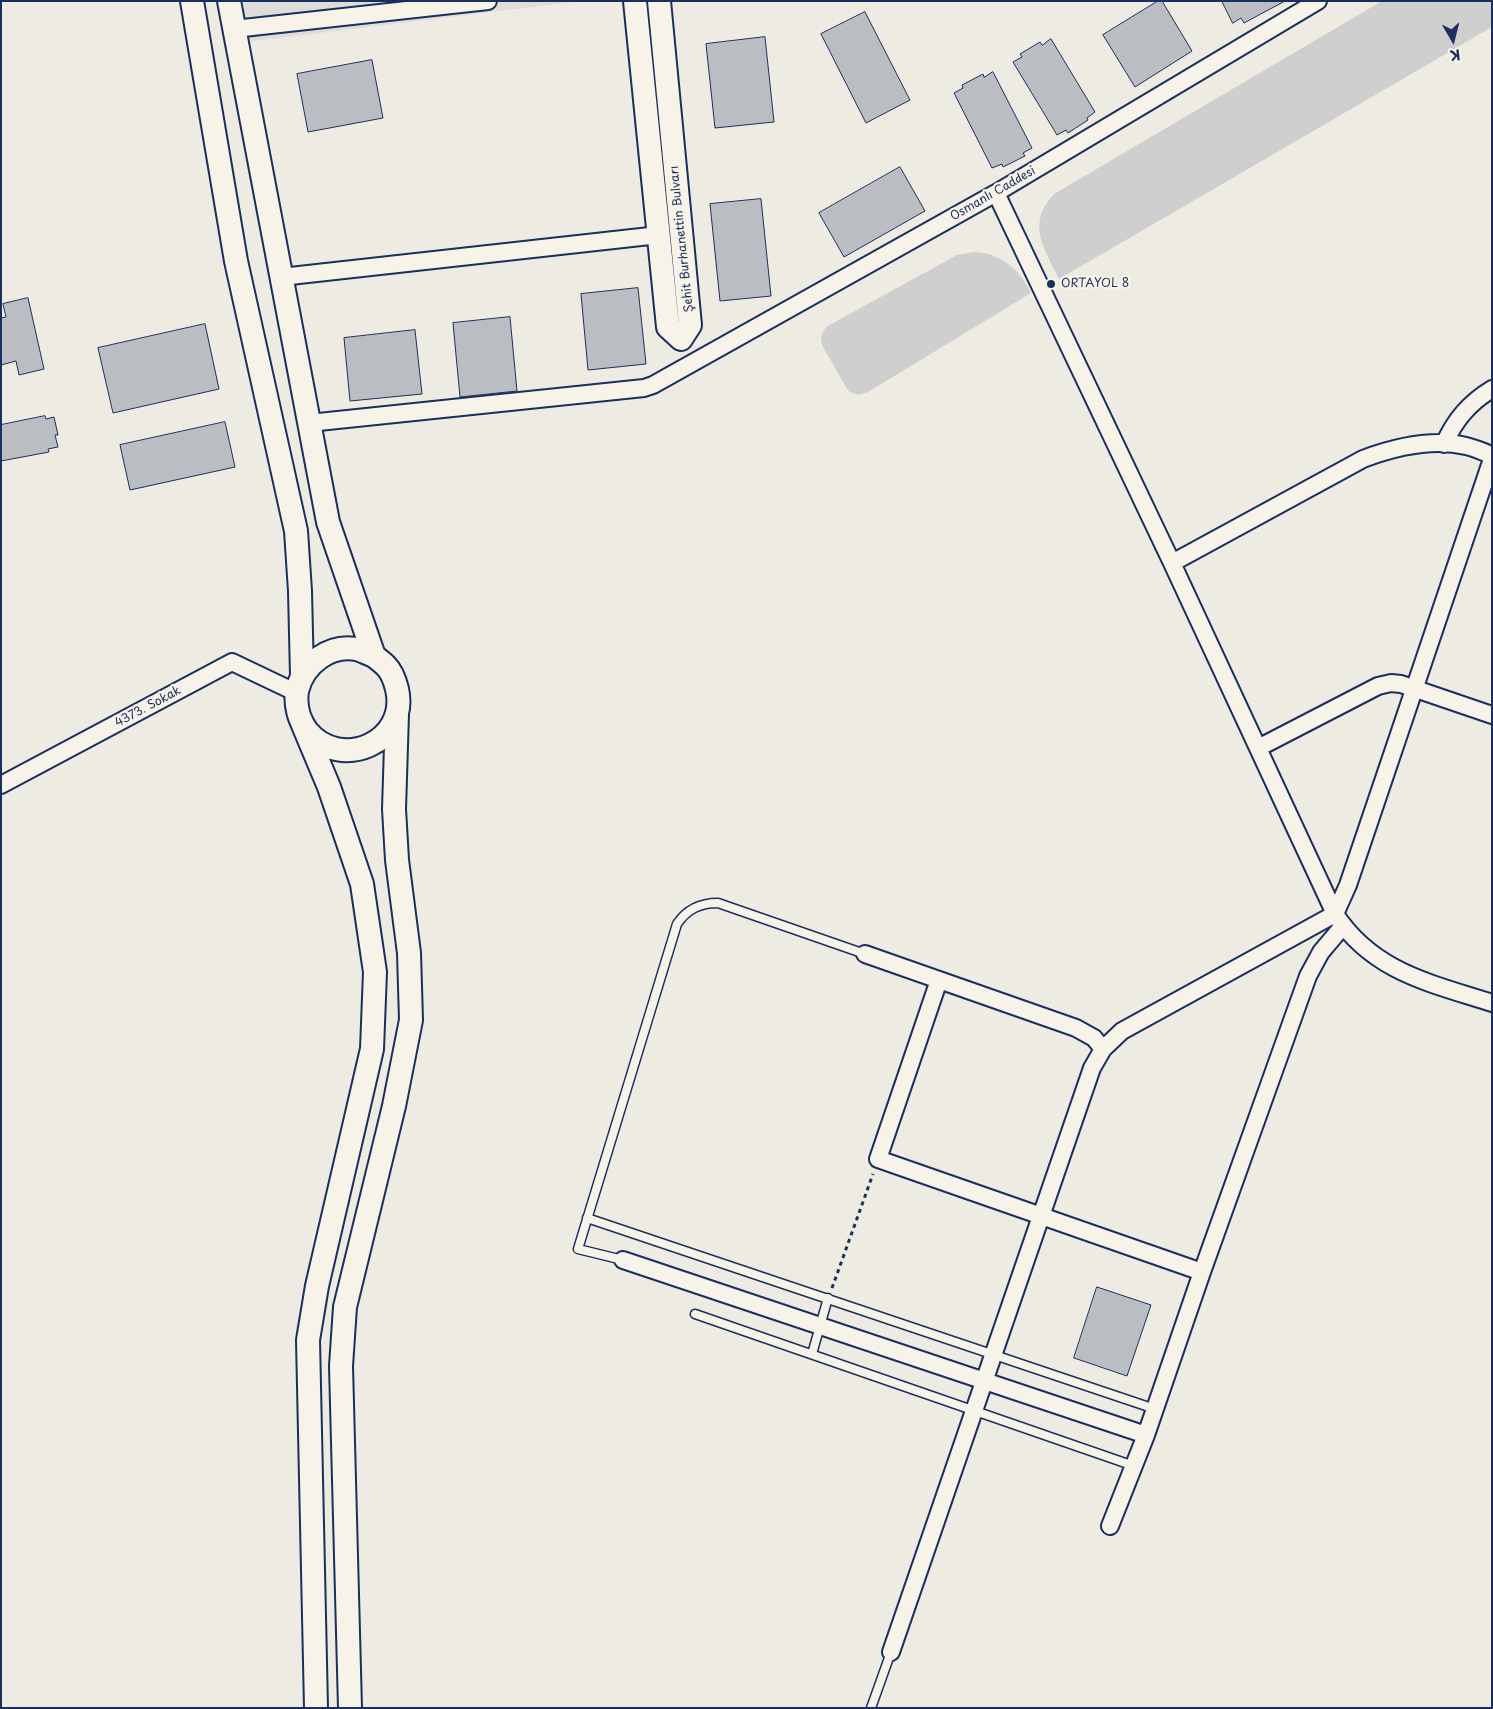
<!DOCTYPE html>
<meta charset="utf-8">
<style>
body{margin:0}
#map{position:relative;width:1493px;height:1709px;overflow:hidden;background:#eeebe2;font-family:"Playpen Sans",sans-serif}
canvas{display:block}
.frame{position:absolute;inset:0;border:2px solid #1b2f5e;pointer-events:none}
.north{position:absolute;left:1428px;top:15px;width:50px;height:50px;-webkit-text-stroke:4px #f7f3e8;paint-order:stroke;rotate:172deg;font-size:14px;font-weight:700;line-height:20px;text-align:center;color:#1b2f5e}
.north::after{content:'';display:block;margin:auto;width:18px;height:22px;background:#1b2f5e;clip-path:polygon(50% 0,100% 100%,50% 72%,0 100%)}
</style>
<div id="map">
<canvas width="1493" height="1709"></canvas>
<div class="frame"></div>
<div class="north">K</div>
</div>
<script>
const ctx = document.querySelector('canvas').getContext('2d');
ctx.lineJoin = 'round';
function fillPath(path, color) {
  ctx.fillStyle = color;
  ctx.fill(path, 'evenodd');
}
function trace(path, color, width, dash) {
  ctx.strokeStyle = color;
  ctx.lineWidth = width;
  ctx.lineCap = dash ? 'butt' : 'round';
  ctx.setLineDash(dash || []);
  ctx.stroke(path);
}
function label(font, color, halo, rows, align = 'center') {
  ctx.font = font + ' "Playpen Sans",sans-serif';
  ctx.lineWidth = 4.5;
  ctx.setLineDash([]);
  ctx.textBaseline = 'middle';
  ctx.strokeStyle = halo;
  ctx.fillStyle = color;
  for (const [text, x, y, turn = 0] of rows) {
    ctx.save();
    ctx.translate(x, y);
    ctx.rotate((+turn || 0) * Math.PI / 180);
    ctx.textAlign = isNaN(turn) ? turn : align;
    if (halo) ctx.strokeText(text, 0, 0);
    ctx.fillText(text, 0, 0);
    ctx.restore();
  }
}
const built = new Path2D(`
 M239 1H581L246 42Z`);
const green = new Path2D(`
 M1382 1H1492V27L1059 279C1044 248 1026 224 1054 194Z
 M973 252C999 252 1020 269 1031 293L868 392 859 395 850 392 847 389 822 345 821 336 826 327 957 255Z`);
const building = new Path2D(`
 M1158 1H1162L1192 51 1135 87 1103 35Z
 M1222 1H1285L1244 23 1241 18 1233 23Z
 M865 12 910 100 866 123 821 34Z
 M765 37 774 122 715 128 706 44Z
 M1051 39 1095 112 1087 118 1088 120 1068 133 1066 130 1057 135 1013 62 1022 57 1020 54 1040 42 1042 45Z
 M372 60 383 118 308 132 297 74Z
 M993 72 1032 148 1023 153 1025 156 1003 167 1002 164 992 168 954 93 963 88 962 85 983 74 984 77Z
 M900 167 925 211 844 257 819 213Z
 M761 199 771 296 720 301 710 204Z
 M638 288 646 364 588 370 581 294Z
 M28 298 44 369 19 375 16 361 1 365V318L6 317 3 304Z
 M510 317 517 391 460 397 453 323Z
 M205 324 219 389 113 413 98 348Z
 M415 330 422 394 350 401 344 338Z
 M45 416 46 419 54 417 58 435H55L58 447 48 449 49 452 1 461V425Z
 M225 422 235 467 130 490 120 445Z
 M1097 1287 1151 1305 1127 1376 1074 1358Z`);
const path = new Path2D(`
 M832 1288 873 1174`);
const lane = new Path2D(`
 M587 1218 1155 1409
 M623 1260 578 1249 677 924C687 909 700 903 718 903L865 954
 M695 1314 1134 1466
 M812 1354 828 1298
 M871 1708 891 1652`);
const street = new Path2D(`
 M234 29 488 1
 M996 193 1172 563 1335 914C1373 972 1430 983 1492 1003
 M281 277 659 235
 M309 423 644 388 653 385 996 193 1318 1
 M1444 444C1455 420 1469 403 1492 389
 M1172 563 1363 459C1395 447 1431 438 1466 446 1475 448 1483 452 1492 455
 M1258 748 1378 686 1391 683 1401 684 1492 715
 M1 785 232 662 297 693
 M865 954 1076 1028 1094 1038 1103 1049
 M939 980 878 1159 1202 1272
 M623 1260 1146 1435
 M1110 1526 1146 1435 1202 1272 1308 976 1321 952 1343 926
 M891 1652 1092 1068 1103 1049 1122 1031 1335 914 1348 885 1492 459`);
const secondary = new Path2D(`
 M192 1 236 261 296 531 300 591 302 676
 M229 1 328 522 374 656C378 659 382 662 386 666 392 672 395 681 397 689 409 742 341 772 307 731 299 720 295 705 297 691 303 664 331 642 360 650 365 652 369 654 374 656
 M635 1 668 327 681 339 690 325 659 1
 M303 725 329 787 362 884 375 972 372 1049 317 1286 308 1340 316 1708
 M350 1708 341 1366 345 1307 394 1106 411 1020 409 953 397 860 394 809 397 714`);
const markers = [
 [1051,284,5,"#1b2f5e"]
];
const streetNames = [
 ["Osmanlı Caddesi",993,194,-30],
 ["Şehit Burhanettin Bulvarı",682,239,-96],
 ["4373. Sokak",148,707,-28]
];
const poiNames = [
 ["ORTAYOL 8",1061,284]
];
fillPath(built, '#deddd8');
fillPath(green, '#cfcfcf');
fillPath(building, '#babdc2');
trace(building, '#1b2f5e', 1);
trace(lane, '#1b2f5e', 11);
trace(street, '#1b2f5e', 20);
trace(secondary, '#1b2f5e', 26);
trace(path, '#1b2f5e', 3, [4, 4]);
trace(lane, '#f7f3e8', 8);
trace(street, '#f7f3e8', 16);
trace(secondary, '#f7f3e8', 22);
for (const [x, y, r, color] of markers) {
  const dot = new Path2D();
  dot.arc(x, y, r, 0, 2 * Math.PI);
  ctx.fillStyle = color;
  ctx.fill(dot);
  trace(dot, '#f7f3e8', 2);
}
label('12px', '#1b2f5e', '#f7f3e8', streetNames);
label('12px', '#1b2f5e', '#f7f3e8', poiNames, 'left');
</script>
